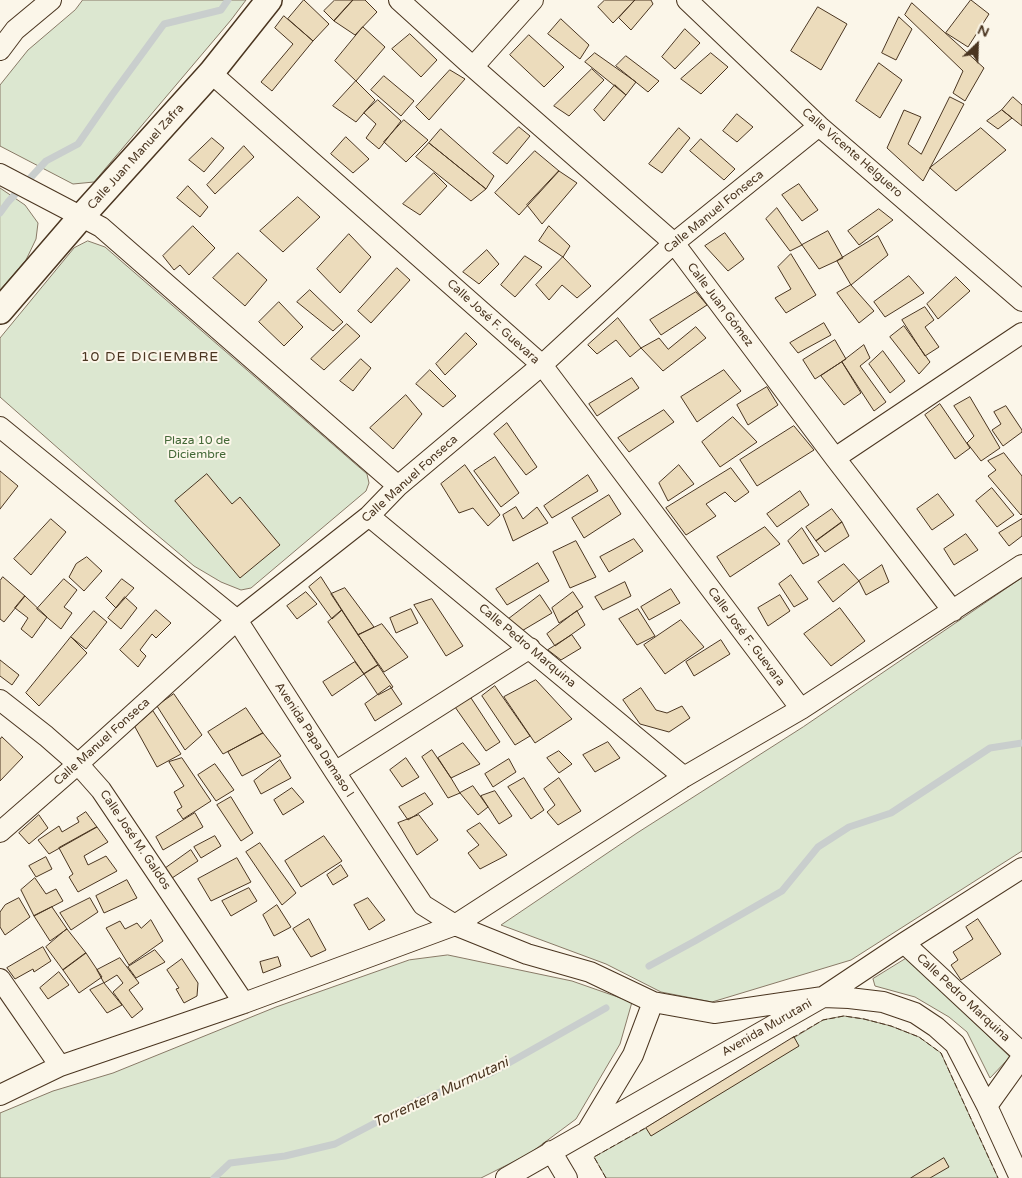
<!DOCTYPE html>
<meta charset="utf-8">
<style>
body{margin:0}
#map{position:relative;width:1022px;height:1178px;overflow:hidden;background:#fbf6e9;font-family:"Varela Round",sans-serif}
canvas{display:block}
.north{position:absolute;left:952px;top:20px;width:50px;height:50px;-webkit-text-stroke:4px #fbf6e9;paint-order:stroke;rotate:24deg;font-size:14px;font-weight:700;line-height:20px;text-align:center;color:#4a3520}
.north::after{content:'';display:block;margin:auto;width:18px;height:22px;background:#4a3520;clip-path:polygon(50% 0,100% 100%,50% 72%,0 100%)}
</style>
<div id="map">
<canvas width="1022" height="1178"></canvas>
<div class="north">N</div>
</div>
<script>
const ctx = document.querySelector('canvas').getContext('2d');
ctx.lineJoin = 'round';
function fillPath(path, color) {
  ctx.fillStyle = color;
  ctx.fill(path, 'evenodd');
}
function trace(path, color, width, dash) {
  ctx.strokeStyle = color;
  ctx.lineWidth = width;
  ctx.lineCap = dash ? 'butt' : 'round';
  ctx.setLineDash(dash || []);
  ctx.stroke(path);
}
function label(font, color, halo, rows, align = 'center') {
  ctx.font = font + ' "Varela Round",sans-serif';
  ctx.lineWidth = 4;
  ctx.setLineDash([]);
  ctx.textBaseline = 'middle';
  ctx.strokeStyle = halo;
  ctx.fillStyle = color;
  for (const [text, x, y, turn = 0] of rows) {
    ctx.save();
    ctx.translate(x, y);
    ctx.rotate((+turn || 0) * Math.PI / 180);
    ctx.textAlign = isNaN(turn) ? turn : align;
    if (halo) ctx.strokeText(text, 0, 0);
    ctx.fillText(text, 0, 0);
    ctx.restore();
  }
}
const green = new Path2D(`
 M83 0H246L231 20 94 182 73 184 0 146V85L28 50 75 10Z
 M0 188 25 205 38 223 36 239 26 260 0 290Z
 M88 241 105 247 367 474 369 483 366 491 251 588 241 590 221 582 194 566 144 524 0 397V338L74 248Z
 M1022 578V851L851 960 712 1002 661 992 606 964 501 925 637 833 803 727Z
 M448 955 572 981 632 1002 620 1044 576 1119 529 1154 481 1178H0V1113L53 1091 113 1073 276 1007 409 960Z
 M907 958 1010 1057 990 1078 967 1032 949 1017 915 997 875 986 873 979Z
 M844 1016 864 1019 891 1026 919 1037 941 1053 998 1178H606L594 1157 646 1128 823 1020Z`);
const stream = new Path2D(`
 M0 213 8 202 46 161 78 144 112 95 164 24 221 10 228 0
 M649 966 695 941 782 891 818 847 849 827 891 813 990 748 1022 743
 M214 1178 230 1163 285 1156 335 1144 419 1100 491 1073 606 1008`);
const building = new Path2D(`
 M304 0 329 24 313 41 288 19Z
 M335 0H353L334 21 324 11Z
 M353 0H365L377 12 355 35 334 21Z
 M605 0H635L613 23 598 7Z
 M635 0H651L653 4 631 30 619 18Z
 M971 0 989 14 968 47 946 33Z
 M912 3 984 68 965 101 953 93 963 71 905 15Z
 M818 7 847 24 821 70 791 51Z
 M284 16 313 41 272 91 261 82 293 44 275 28Z
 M899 17 912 29 896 60 882 53Z
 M561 19 589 45 580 59 548 34Z
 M363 27 385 47 356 81 335 61Z
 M685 29 700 43 675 69 662 57Z
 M410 34 437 60 421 77 392 49Z
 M529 35 564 67 544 87 510 55Z
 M595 53 636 82 626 95 585 62Z
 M711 53 728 67 701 94 681 79Z
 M626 56 659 81 648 92 616 66Z
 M879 63 902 80 880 118 856 101Z
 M592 69 604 80 569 116 554 106Z
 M450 70 465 79 429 120 416 107Z
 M384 76 414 101 401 116 371 90Z
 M356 81 375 100 356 122 333 106Z
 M615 85 626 95 604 121 594 110Z
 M950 97 964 104 923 181 887 148 904 110 921 117 908 144 921 154Z
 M1013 97 1022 105V126L1002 110Z
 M378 100 401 121 379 149 366 138 376 124 364 113Z
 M1002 110 1012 118 998 129 987 121Z
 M737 114 753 127 737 142 723 131Z
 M404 120 428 140 406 162 384 142Z
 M519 127 530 136 507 164 493 153Z
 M679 128 690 138 662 173 649 164Z
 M981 128 1006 150 956 191 930 168Z
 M441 129 494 176 486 189 429 143Z
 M346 137 369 159 353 173 331 154Z
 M212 138 224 148 204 172 189 160Z
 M701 139 735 169 724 180 690 151Z
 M429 143 486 189 471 201 416 157Z
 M244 146 254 157 215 194 207 185Z
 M535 151 559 171 519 215 495 193Z
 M559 171 577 183 542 224 527 205Z
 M434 173 447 186 420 215 403 204Z
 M799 184 818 210 802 221 782 195Z
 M188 186 208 207 200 217 177 198Z
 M298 197 320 217 283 252 260 231Z
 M777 208 802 245 790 251 766 219Z
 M879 209 893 220 859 245 848 231Z
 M193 226 215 248 189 275 180 265 174 270 163 256Z
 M549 226 570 246 563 257 539 241Z
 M828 231 843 258 819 269 802 245Z
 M725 233 744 259 728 271 705 246Z
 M349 234 371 257 340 293 317 269Z
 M878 236 888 255 851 285 837 261Z
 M487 250 499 264 479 284 463 272Z
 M238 253 267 280 245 306 213 278Z
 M791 254 816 295 786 313 775 298 791 289 778 267Z
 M525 256 542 267 515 297 501 285Z
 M563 257 591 286 577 298 562 285 549 300 536 285Z
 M397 268 410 280 371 323 358 311Z
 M909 276 924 293 885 317 874 302Z
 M956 277 970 291 938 319 927 304Z
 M851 285 874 311 859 323 837 293Z
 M310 290 343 322 333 331 297 302Z
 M696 292 707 305 661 335 650 320Z
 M279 302 303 327 284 346 259 322Z
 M925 307 934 320 925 327 939 347 925 356 902 320Z
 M618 318 641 348 630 357 616 340 597 354 588 345Z
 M824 323 831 335 798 353 790 343Z
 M347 324 360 336 324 370 311 359Z
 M904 326 930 362 919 374 890 337Z
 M696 327 706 338 663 371 641 348 659 338 668 349Z
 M466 333 477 344 445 375 436 364Z
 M835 340 846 359 815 379 803 360Z
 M864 345 870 358 860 366 886 402 874 411 842 362Z
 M883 351 905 381 890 393 869 364Z
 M361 359 371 368 353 391 340 381Z
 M842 362 861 393 844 405 821 376Z
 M430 370 456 396 443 407 416 384Z
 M724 370 741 391 697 422 681 397Z
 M632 378 639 388 597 416 589 404Z
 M767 387 778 405 748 425 737 405Z
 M406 395 422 414 393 449 370 428Z
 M970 397 1000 448 981 461 967 443 974 436 954 406Z
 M940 404 970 448 955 459 925 415Z
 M1006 406 1022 430V432L1003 446 992 430 1001 424 994 412Z
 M664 410 674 422 629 452 618 438Z
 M733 417 757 442 720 467 702 442Z
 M507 423 537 467 526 475 494 434Z
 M794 426 814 450 757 486 740 460Z
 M1004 453 1022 476V514L1021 515 988 476 996 470 988 461Z
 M495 457 519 493 501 507 474 471Z
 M465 465 500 515 488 526 473 508 459 513 441 484Z
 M679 465 694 484 668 501 659 483Z
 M731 468 749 492 735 502 725 492 706 504 716 516 686 535 666 508Z
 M0 471 18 486 0 509Z
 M207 474 232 504 240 497 280 545 240 578 175 501Z
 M588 475 598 491 552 518 544 506Z
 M992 488 1014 515 997 527 976 501Z
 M800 491 809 505 777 527 767 514Z
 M938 494 954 515 932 530 917 509Z
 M609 495 621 514 584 538 572 518Z
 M516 507 523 519 537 507 548 523 513 541 503 515Z
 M832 509 842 522 816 541 806 527Z
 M51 519 66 532 31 575 14 559Z
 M1022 519V536L1009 546 999 533Z
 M842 522 849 536 825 552 816 541Z
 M765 527 780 544 730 577 717 557Z
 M802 528 819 555 803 564 788 541Z
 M966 534 978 550 954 565 944 549Z
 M634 539 643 551 609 572 600 557Z
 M576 541 596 577 570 588 553 552Z
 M87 557 102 571 84 591 69 577 76 564Z
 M538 563 549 581 507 605 496 589Z
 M844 564 859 581 833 602 818 582Z
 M882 565 889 582 866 595 859 581Z
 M791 575 808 599 794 607 779 584Z
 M3 577 25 596 4 622 0 619V581Z
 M321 577 342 610 332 619 309 587Z
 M64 579 77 590 64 607 72 613 61 629 37 609Z
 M122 579 134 588 116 608 106 598Z
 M625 582 631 596 603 610 595 597Z
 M345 588 374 627 358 635 331 594Z
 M671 589 680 603 649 620 641 607Z
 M306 592 317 604 297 619 287 606Z
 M573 592 583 607 559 623 552 608Z
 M540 595 552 613 520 632 506 621Z
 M780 595 790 611 768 626 758 608Z
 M25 596 47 617 32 638 21 629 28 618 15 608Z
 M125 597 137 608 121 629 108 618Z
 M432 599 463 646 446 656 414 605Z
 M840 608 865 641 831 666 804 634Z
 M411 609 418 623 396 633 390 618Z
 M638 609 655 636 637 645 619 619Z
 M156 610 171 623 156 638 152 634 140 650 146 656 138 667 120 650Z
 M342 610 378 665 364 674 328 622Z
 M94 611 107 622 86 649 71 637Z
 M577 611 585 625 555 646 547 634Z
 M681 620 704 647 665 674 644 645Z
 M382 624 408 657 384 672 358 635Z
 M572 635 581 648 561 660 548 650Z
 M71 637 87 653 39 706 26 693Z
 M721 640 730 654 694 676 686 662Z
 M0 660 19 675 12 685 0 676Z
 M355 662 364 674 332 696 323 682Z
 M378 665 393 687 378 695 364 674Z
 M536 680 572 719 535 743 504 697Z
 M390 686 402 704 375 721 365 704Z
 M495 686 530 736 515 745 482 696Z
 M641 688 656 710 667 713 682 706 690 718 669 732 640 724 623 700Z
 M174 694 202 735 185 750 157 706Z
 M471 698 500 742 486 751 455 707Z
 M246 708 263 733 223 754 208 732Z
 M153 711 181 754 157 767 135 727Z
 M263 733 281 756 242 776 228 752Z
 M2 737 23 757 0 781V740Z
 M608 742 620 758 595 772 583 755Z
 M463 743 480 764 451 778 438 758Z
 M432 750 451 778 460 793 448 798 422 757Z
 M559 751 572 764 559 773 547 758Z
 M182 758 211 801 183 819 177 810 182 807 174 792 184 786 169 762Z
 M406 758 419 777 402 787 390 770Z
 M509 759 516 772 493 787 485 774Z
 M280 760 291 778 261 794 254 781Z
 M215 764 234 790 216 801 198 775Z
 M524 778 544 810 531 819 508 787Z
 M559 778 581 811 558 825 547 812 555 805 544 789Z
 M473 786 488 807 478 815 460 793Z
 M292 788 304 802 283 815 274 800Z
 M495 791 512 816 499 824 481 796Z
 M425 793 433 804 408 820 399 807Z
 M231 797 253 833 241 841 217 805Z
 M86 812 97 827 49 854 38 840 59 826 62 832 79 822 77 818Z
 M195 813 203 827 163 850 156 837Z
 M39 815 48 828 29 844 19 833Z
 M419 815 438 840 417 855 398 823Z
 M480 823 507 855 480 869 468 853 479 845 467 831Z
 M97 827 108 842 84 856 88 865 106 856 117 871 78 892 69 877 73 874 59 848Z
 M215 836 221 846 201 858 194 847Z
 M324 836 342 861 301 887 285 861Z
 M260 843 296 893 282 905 246 852Z
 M191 850 198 861 169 880 163 870Z
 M46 857 52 869 36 877 29 866Z
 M237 858 251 882 211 901 198 879Z
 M341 865 348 876 333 885 327 875Z
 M35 878 46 894 56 889 63 901 34 916 21 890Z
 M127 880 137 898 104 913 96 896Z
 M249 888 257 901 231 916 222 901Z
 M19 898 30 917 5 935 0 927V912L5 905Z
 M90 898 98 912 71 930 60 913Z
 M368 898 385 920 369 930 354 905Z
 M277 905 291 927 274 936 263 915Z
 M52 907 67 929 50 941 34 916Z
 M309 919 326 950 311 957 293 929Z
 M978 919 1001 954 961 980 951 965 958 960 953 952 973 939 966 927Z
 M151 920 163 941 129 965 106 928 120 921 125 929 137 923 141 928Z
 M67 929 86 953 63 970 46 947Z
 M43 947 51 961 34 972 33 969 15 979 7 968Z
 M155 950 165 962 136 978 128 967Z
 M86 953 102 977 79 993 63 970Z
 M278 957 281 966 263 973 260 962Z
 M120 958 139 983 129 990 143 1009 132 1018 113 992 123 983 117 975 104 983 97 970Z
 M182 959 198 983 197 996 184 1003 176 989 179 988 167 970Z
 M59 972 69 985 48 999 40 988Z
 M104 983 122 1005 107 1013 90 990Z
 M794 1037 799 1046 651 1136 646 1128Z
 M944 1158 949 1167 930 1178H911Z`);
const minor = new Path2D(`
 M399 0 473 67 674 243 835 458 953 611
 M687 0 819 126 1022 301
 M0 50 15 30 51 0
 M473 67 533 0
 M211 73 542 365 801 709
 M0 174 101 227 398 486
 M0 427 237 620 335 772 423 905 455 925 527 954 590 972 653 1002
 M835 458 1022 333
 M369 516 684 777
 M0 700 46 736 78 764 101 790 244 1003
 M335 772 530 648
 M0 832 78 764 237 620 369 516 398 486 542 365 674 243 819 126
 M904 943 1022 1053
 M0 979 60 1066
 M0 1095 60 1066 244 1003 455 925 684 777 801 709 1022 565
 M987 1106 1022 1057
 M588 1130 633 1055 653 1002 714 1013 823 997 849 998 883 1002 915 1013 936 1027 955 1044 987 1106 1020 1178
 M551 1151 567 1178
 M506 1178 823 997 904 943 1022 868`);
const tertiary = new Path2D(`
 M0 311 81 217 211 73 269 0`);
const fence = new Path2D(`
 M792 1038 823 1020 844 1016 864 1019 891 1026 919 1037 941 1053 998 1178
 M606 1178 594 1157 647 1127`);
const streetNames = [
 ["Calle Vicente Helguero",852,153,41],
 ["Calle Juan Manuel Zafra",136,157,-48],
 ["Calle Manuel Fonseca",714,212,-39],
 ["Calle Juan Gómez",720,305,53],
 ["Calle José F. Guevara",493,322,42],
 ["Calle Manuel Fonseca",410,479,-42],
 ["Calle José F. Guevara",746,637,53],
 ["Calle Pedro Marquina",527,646,40],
 ["Avenida Papa Damaso I",314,740,57],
 ["Calle Manuel Fonseca",102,742,-42],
 ["Calle José M. Galdos",135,840,56],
 ["Calle Pedro Marquina",963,998,43],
 ["Avenida Murutani",767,1028,-30]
];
const parkNames = [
 ["Plaza 10 de",197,441],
 ["Diciembre",197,455]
];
const neighbourhoodNames = [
 ["10 DE DICIEMBRE",150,357]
];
const waterNames = [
 ["Torrentera Murmutani",441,1093,-25]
];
fillPath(green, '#dce7d0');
trace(green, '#887966', 1);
trace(stream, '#c9cecd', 7);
fillPath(building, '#ecdcbc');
trace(building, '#4a3520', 1);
trace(minor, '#4a3520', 22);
trace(tertiary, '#4a3520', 28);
trace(minor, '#fbf6e9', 20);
trace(tertiary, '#fbf6e9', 25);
trace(fence, '#4a3520', 1, [6, 2.5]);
label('12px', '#4a3520', '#fbf6e9', streetNames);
label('12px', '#436837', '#fbf6e9', parkNames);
ctx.letterSpacing = '1px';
label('14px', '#4a3520', '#fbf6e9', neighbourhoodNames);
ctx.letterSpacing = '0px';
label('italic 14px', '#4a3520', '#fbf6e9', waterNames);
</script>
